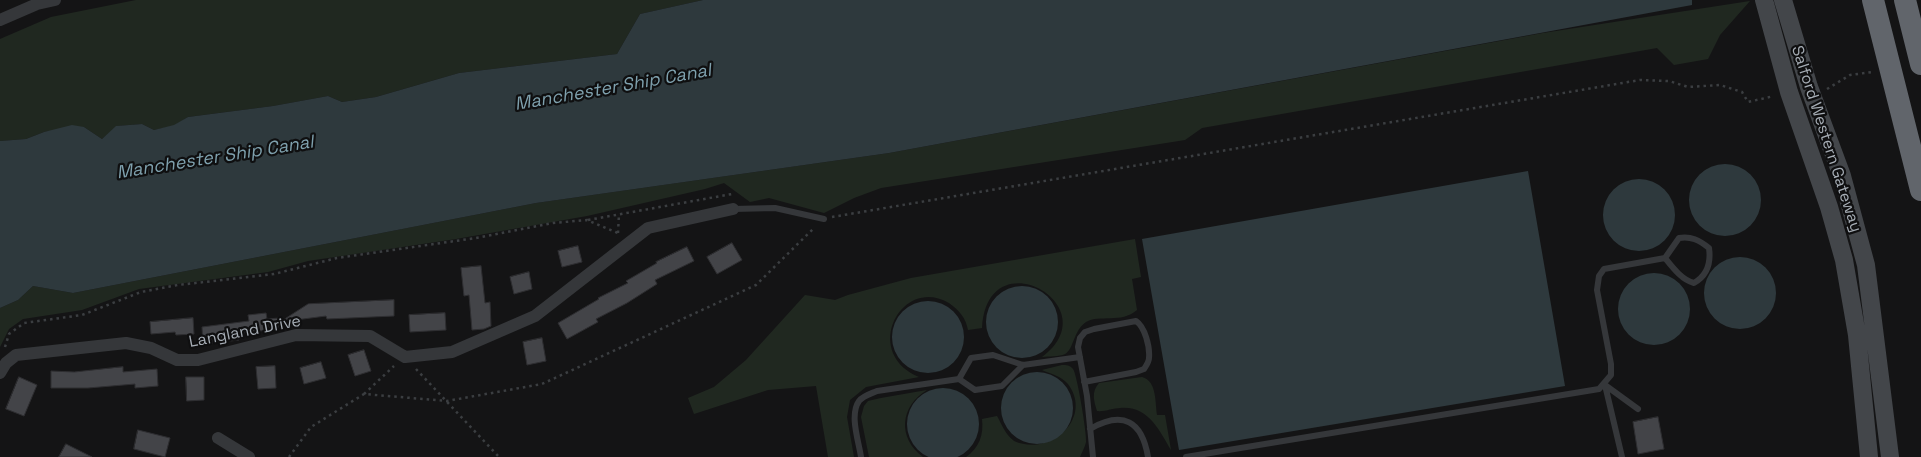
<!DOCTYPE html>
<style>
body{margin:0}
canvas{display:block;background:#141415}
</style>
<canvas width="1921" height="457"></canvas>
<script>
const ctx = document.querySelector('canvas').getContext('2d');
ctx.lineJoin = 'round';
function fillPath(path, color) {
  ctx.fillStyle = color;
  ctx.fill(path, 'evenodd');
}
function trace(path, color, width, dash) {
  ctx.strokeStyle = color;
  ctx.lineWidth = width;
  ctx.lineCap = dash ? 'butt' : 'round';
  ctx.setLineDash(dash || []);
  ctx.stroke(path);
}
function label(font, color, halo, rows, align = 'center') {
  ctx.font = font + ' "Space Grotesk",sans-serif';
  ctx.lineWidth = 4.5;
  ctx.setLineDash([]);
  ctx.textBaseline = 'middle';
  ctx.strokeStyle = halo;
  ctx.fillStyle = color;
  for (const [text, x, y, turn = 0] of rows) {
    ctx.save();
    ctx.translate(x, y);
    ctx.rotate((+turn || 0) * Math.PI / 180);
    ctx.textAlign = isNaN(turn) ? turn : align;
    if (halo) ctx.strokeText(text, 0, 0);
    ctx.fillText(text, 0, 0);
    ctx.restore();
  }
}
const green = new Path2D(`
 M136 0H703L640 14 617 54 459 73 376 97 342 102 328 96 273 106 188 117 174 126 154 130 142 124 117 126 102 139 84 127 44 132 26 139 0 141V39L51 17Z
 M1750 1 1720 35 1708 59 1674 65 1657 48 1202 128 1185 140 881 188 854 198 824 213 769 198 750 202 724 183 705 189 587 216 456 239 308 261 268 272 139 289 82 310 23 319 9 329 0 347V308L18 300 33 286 73 293 536 203 889 153 1543 33Z
 M1135 239 1141 277 1132 279 1137 310C1121 324 1099 314 1086 322 1073 331 1074 349 1065 354 1059 357 1049 356 1042 357 1111 306 987 236 982 328L968 330C966 318 959 310 949 303 901 275 861 353 919 377L866 387 850 400 847 417 854 457H828L816 386 768 390 694 414 688 398 714 387 746 360 805 295 835 300 848 295 911 278Z
 M1062 365C1066 365 1070 365 1073 369 1077 374 1087 434 1086 442 1085 447 1082 452 1080 457H966C979 448 984 435 982 419L997 416C1002 425 1005 434 1014 441 1049 457 1094 419 1068 384 1061 376 1051 374 1042 370Z
 M1142 377C1157 381 1155 402 1157 415H1165L1171 450C1159 430 1148 405 1120 408 1113 408 1104 412 1097 411 1094 401 1091 392 1099 383Z
 M927 390C900 406 897 438 923 457H869L861 417 864 406 868 401 881 398Z`);
const water = new Path2D(`
 M703 0H1692V5L889 153 536 203 73 293 33 286 18 300 0 308V141L26 139 44 132 72 125 84 127 102 139 116 126 142 124 154 130 174 125 188 117 273 106 328 96 342 102 376 97 459 73 617 54 640 14Z
 M1689 200a36 36 0 1 1 72 0a36 36 0 1 1-72 0Z
 M1528 171 1565 386 1179 450 1142 239Z
 M1603 215a36 36 0 1 1 72 0a36 36 0 1 1-72 0Z
 M1704 293a36 36 0 1 1 72 0a36 36 0 1 1-72 0Z
 M1618 309a36 36 0 1 1 72 0a36 36 0 1 1-72 0Z
 M986 322a36 36 0 1 1 72 0a36 36 0 1 1-72 0Z
 M892 337a36 36 0 1 1 72 0a36 36 0 1 1-72 0Z
 M1001 408a36 36 0 1 1 72 0a36 36 0 1 1-72 0Z
 M907 424a36 36 0 1 1 72 0a36 36 0 1 1-72 0Z`);
const building = new Path2D(`
 M732 243 742 260 717 274 707 257Z
 M578 246 582 262 562 267 558 251Z
 M687 247 694 261 655 280 657 284 627 303 596 319 598 322 567 339 558 323 599 299 598 298 628 283 626 281 657 263 656 262Z
 M481 266 485 303 490 302 491 326 484 329 472 330 469 295 464 296 461 268Z
 M529 272 532 289 514 294 510 277Z
 M394 300V316L327 319 326 316 280 322 281 328 238 334 239 340 203 344 202 327 249 321 248 315 266 313 267 319 280 318V322L308 304Z
 M445 313 446 330 410 332 409 315Z
 M193 318 194 334 176 335 175 332 151 334 150 322Z
 M542 338 546 361 527 365 523 342Z
 M364 350 371 371 355 376 348 355Z
 M321 362 326 378 304 384 300 368Z
 M275 366 276 388 258 389 256 367Z
 M123 367V372L157 369 158 386 135 388V384L88 388H51V371L74 372Z
 M19 377 37 385 24 416 6 409Z
 M186 377H204V400L187 401Z
 M1658 417 1664 449 1638 454 1633 422Z
 M138 430 170 438 165 457 134 449Z
 M66 444 92 457H59Z`);
const path = new Path2D(`
 M1827 89 1850 75 1872 72
 M832 217 1640 80 1669 81 1688 87 1720 85 1742 92 1748 102 1774 96
 M588 220 732 194 734 196
 M618 233 619 214
 M5 347 9 334 24 323 82 315 141 292 178 285 274 274 337 258 476 238 553 223 587 220 620 234
 M416 369 499 457
 M364 394 394 366
 M289 457 311 427 364 394 447 401 542 384 756 285 815 227`);
const lane = new Path2D(`
 M733 209 775 208 824 219
 M959 379 971 358 993 355 1023 365 1080 357
 M1084 382 1136 372 1144 369C1146 366 1149 362 1149 358 1150 347 1145 327 1136 321L1094 329 1085 332 1080 338 1078 347 1087 396 1093 457
 M1605 385 1622 457
 M1605 385 1638 409
 M1090 429C1123 410 1142 421 1148 457
 M861 457C859 442 849 415 859 401 863 396 870 394 877 391L959 379 975 390 1002 386 1023 365
 M1186 457 1599 389 1611 375V364L1597 290 1599 276 1604 269 1665 258 1679 238C1691 236 1699 240 1709 248 1711 262 1708 275 1694 283 1682 280 1673 268 1665 258`);
const street = new Path2D(`
 M0 20 37 4 55 0
 M0 373 6 363 16 355 126 343 151 348 177 360H198L296 335 370 336 405 357 452 352 535 316 648 228 733 209
 M218 438 249 457`);
const secondary = new Path2D(`
 M1764 0 1789 92 1829 207 1844 260 1857 335 1869 457
 M1783 0 1809 87 1842 176 1866 265 1890 457`);
const highway = new Path2D(`
 M1873 0 1921 190
 M1905 0 1921 64`);
const streetNames = [
 ["Salford Western Gateway",1826,139,72],
 ["Langland Drive",245,332,-11]
];
const waterNames = [
 ["Manchester Ship Canal",613,88,-10],
 ["Manchester Ship Canal",215,158,-9]
];
fillPath(green, '#202820');
fillPath(water, '#2e393d');
fillPath(building, '#434448');
trace(building, '#2e2e31', 1);
trace(path, '#3b3e41', 2.5, [2.5, 4]);
trace(lane, '#35373a', 6);
trace(street, '#35373a', 12);
trace(secondary, '#43464a', 18);
trace(highway, '#61656b', 22);
label('16px', '#a6adb5', '#0f0f10', streetNames);
label('italic 18px', '#7fa1ae', '#0f0f10', waterNames);
</script>
